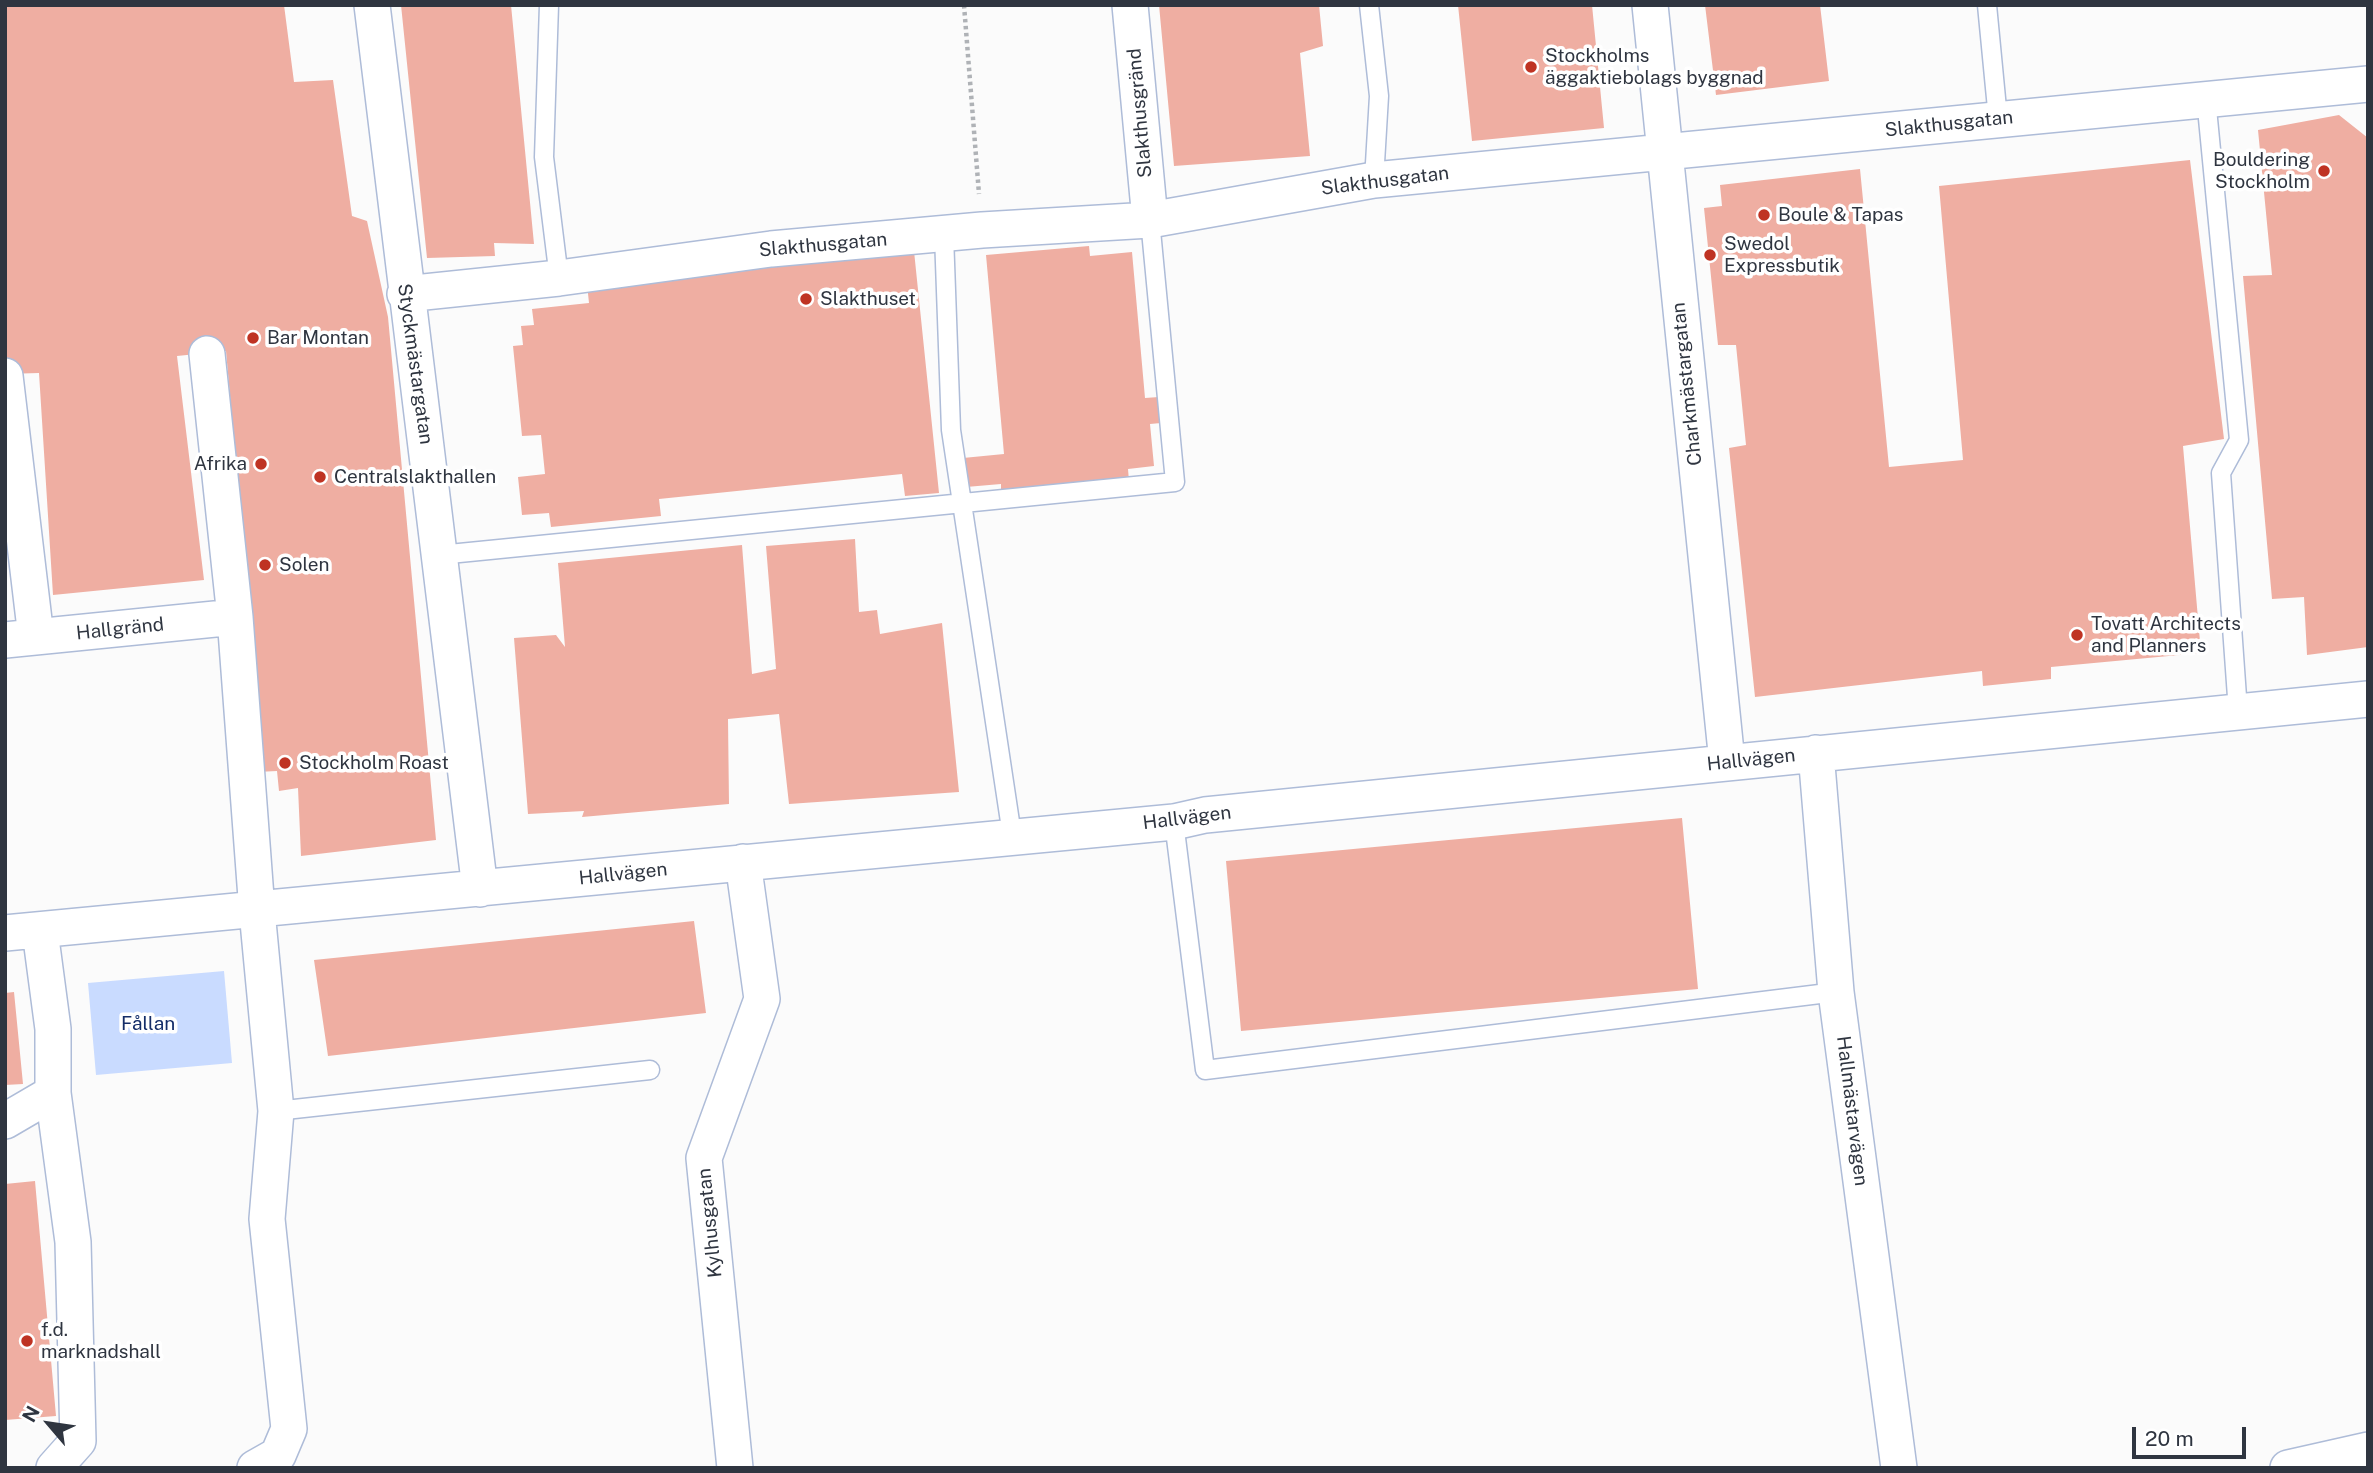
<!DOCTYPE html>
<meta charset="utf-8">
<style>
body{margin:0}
#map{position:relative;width:2373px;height:1473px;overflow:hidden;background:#fbfbfb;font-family:"Public Sans",sans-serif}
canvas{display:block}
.frame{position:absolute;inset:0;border:7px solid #2f3540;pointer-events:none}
.north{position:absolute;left:14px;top:1389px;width:70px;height:70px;-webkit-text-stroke:5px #fff;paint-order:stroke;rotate:299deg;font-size:19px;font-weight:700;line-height:28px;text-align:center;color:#2f3540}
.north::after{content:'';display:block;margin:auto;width:24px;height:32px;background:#2f3540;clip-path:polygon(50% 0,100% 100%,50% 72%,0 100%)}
.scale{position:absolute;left:2132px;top:1427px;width:114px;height:32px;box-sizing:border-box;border:4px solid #2f3540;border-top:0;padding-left:9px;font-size:21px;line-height:24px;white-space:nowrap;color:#2f3540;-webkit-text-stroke:5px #fff;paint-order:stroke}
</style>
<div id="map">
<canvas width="2373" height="1473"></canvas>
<div class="frame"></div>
<div class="north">N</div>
<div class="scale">20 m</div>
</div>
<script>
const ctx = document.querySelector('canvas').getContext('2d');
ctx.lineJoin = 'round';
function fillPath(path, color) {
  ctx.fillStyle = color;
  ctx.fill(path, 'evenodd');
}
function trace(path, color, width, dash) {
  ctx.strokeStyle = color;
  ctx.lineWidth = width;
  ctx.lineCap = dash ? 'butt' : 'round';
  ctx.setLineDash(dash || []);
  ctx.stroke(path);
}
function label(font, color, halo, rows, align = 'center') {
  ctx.font = font + ' "Public Sans",sans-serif';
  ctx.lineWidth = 7;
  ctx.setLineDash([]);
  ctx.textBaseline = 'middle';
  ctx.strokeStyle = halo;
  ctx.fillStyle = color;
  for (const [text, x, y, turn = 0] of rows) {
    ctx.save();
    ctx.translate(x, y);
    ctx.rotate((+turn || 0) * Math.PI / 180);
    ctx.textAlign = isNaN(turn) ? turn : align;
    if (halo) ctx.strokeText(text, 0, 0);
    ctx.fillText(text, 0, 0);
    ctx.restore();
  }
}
const green = new Path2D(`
 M224 971 232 1063 96 1075 88 983Z`);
const building = new Path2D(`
 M5 5H284L294 82 333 80 352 216 367 221 388 317 436 840 301 856 298 788 279 791 277 771 257 772 255 676 226 351 177 356 204 580 53 595 39 373 5 374Z
 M401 5H511L534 244 494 243 495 256 427 258Z
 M1159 5H1319L1323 46 1300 53 1310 156 1174 166Z
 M1458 5H1592L1604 128 1472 141Z
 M1705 5H1820L1829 81 1716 95Z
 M2339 115 2368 138V647L2307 655 2304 597 2272 599 2243 276 2272 275 2258 130Z
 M2190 160 2224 439 2183 446 2201 653 2051 667V679L1983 686 1982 671 1755 697 1729 448 1746 445 1736 345H1718L1704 208 1722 206 1720 185 1860 169 1889 467 1963 460 1939 186Z
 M1089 246 1090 256 1132 252 1145 398 1159 397 1161 423 1150 424 1154 466 1128 469 1129 481 1001 492V484L966 487 963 458 1004 454 986 255Z
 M914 251 939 493 905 496 902 474 659 499 661 516 551 527 549 513 522 515 518 477 545 474 541 435 522 436 513 346 523 345 521 326 534 325 532 309 589 303 587 284Z
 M855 539 859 612 877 610 880 634 942 623 959 792 789 804 779 714 728 719 729 804 582 817 584 811 528 814 514 638 556 635 565 647 558 563 742 545 752 674 776 669 766 546Z
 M1682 818 1698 989 1241 1031 1226 861Z
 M694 921 706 1013 328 1056 314 960Z
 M14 992 23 1084 5 1085V993Z
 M35 1181 56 1416 5 1420V1184Z`);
const path = new Path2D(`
 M964 5 979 194`);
const lane = new Path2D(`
 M549 5 544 157 559 278
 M1369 5 1379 96 1374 180
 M1987 5 1998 119
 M2206 98 2239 440 2221 473 2238 711
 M944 235 951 430 1012 835
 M439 555 1175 482 1150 220
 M1174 822 1205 1070 1836 992
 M276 1111 650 1070`);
const street = new Path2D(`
 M372 5 480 889
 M1130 5 1150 220
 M1650 5 1727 762
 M405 294 559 278 771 249 982 230 1150 220 1374 180 2368 84
 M207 354 235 617 257 911 276 1111 267 1219 289 1429 278 1455 255 1468
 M5 376 36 637
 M5 640 235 617
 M1816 753 1836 992 1899 1468
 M40 931 53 1029V1093L73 1242 78 1441 54 1468
 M5 933 1174 822 1205 815 2368 699
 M5 1121 53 1093
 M735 1468 704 1158 762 999 743 862
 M2288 1468 2368 1450`);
const markers = [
 [1531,67,7,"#bf3323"],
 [2324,171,7,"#bf3323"],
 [1764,215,7,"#bf3323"],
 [1710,255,7,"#bf3323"],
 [806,299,7,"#bf3323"],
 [253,338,7,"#bf3323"],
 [261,464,7,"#bf3323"],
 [320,477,7,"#bf3323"],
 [265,565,7,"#bf3323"],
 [2077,635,7,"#bf3323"],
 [285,763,7,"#bf3323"],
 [27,1341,7,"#bf3323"]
];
const poiNames = [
 ["Stockholms",1545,56],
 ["äggaktiebolags byggnad",1545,78],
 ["Bouldering",2310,160,"right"],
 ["Stockholm",2310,182,"right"],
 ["Boule & Tapas",1778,215],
 ["Swedol",1724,244],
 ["Expressbutik",1724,266],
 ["Slakthuset",820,299],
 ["Bar Montan",267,338],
 ["Afrika",247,464,"right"],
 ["Centralslakthallen",334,477],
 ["Solen",279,565],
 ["Tovatt Architects",2091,624],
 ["and Planners",2091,646],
 ["Stockholm Roast",299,763],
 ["f.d.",41,1330],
 ["marknadshall",41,1352]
];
const streetNames = [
 ["Slakthusgränd",1140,113,-95],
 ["Slakthusgatan",1949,124,-6],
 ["Slakthusgatan",1385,181,-7],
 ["Slakthusgatan",823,245,-5],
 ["Styckmästargatan",415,364,82],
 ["Charkmästargatan",1687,384,-96],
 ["Hallgränd",120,629,-6],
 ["Hallvägen",1751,760,-6],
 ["Hallvägen",1187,818,-7],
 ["Hallvägen",623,874,-6],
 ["Hallmästarvägen",1852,1111,83],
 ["Kylhusgatan",710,1223,-96]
];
const parkNames = [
 ["Fållan",148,1024]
];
fillPath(green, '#c9dbff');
fillPath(building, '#efaea2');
trace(lane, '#aebcd8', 21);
trace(street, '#aebcd8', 38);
trace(path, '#afb2b6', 4.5, [3.5, 3.5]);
trace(lane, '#fff', 18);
trace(street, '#fff', 35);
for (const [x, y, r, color] of markers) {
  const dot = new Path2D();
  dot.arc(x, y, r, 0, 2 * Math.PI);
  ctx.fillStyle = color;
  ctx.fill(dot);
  trace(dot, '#fff', 2.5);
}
label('19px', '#2f3540', '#fff', poiNames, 'left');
label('19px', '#2f3540', '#fff', streetNames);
label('19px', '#142d68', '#fff', parkNames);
</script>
